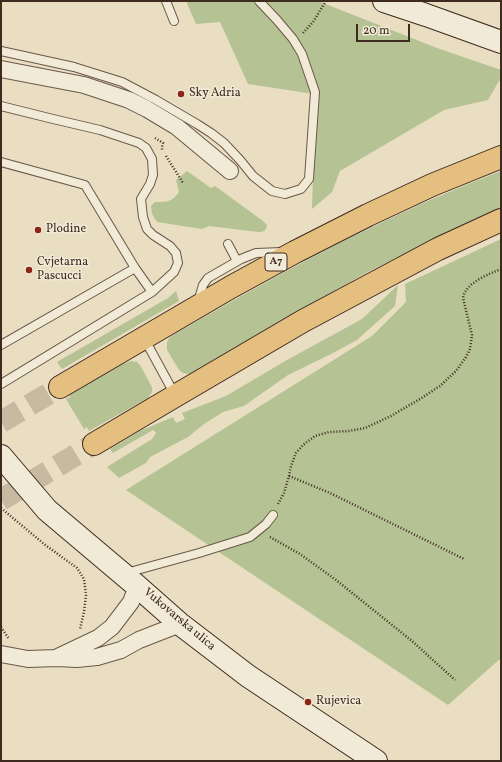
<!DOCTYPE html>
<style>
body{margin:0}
#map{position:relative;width:502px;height:762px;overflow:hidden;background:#e9dec1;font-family:Vollkorn,serif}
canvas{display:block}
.frame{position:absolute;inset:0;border:2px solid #3f2a20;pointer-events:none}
.scale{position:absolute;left:356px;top:24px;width:54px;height:18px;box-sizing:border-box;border:2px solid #3f2a20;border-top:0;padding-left:5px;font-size:12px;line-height:14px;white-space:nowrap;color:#3f2a20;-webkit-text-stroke:3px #f1ead7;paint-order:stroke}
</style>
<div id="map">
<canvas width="502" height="762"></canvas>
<div class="frame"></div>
<div class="scale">20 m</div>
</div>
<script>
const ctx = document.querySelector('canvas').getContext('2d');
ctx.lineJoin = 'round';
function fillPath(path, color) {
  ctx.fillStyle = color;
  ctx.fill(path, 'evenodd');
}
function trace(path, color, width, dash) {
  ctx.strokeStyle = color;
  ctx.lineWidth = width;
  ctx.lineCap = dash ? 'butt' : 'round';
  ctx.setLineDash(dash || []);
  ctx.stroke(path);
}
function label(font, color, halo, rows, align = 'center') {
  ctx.font = font + ' Vollkorn,serif';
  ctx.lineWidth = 3;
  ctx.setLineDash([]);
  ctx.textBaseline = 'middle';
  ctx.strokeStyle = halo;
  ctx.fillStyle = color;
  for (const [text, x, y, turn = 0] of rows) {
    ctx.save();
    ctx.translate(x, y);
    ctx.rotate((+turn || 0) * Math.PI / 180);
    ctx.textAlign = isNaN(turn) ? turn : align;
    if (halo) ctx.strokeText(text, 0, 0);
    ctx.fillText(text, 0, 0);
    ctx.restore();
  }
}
const green = new Path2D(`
 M186 1H318L437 48 501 70V80L499 81 488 100 444 110 340 171 332 192 312 209 315 105 314 94 248 84 220 22 196 24Z
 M187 171 211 188 215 186 263 221 267 225C266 231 264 232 258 232L209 226 202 229 157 222 152 214 151 206 155 202C167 202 172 202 179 192L176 180Z
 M501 171V208L463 225 366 273 189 374 183 373 179 370 167 350V342L170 337C242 295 314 254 389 219 426 201 463 186 501 171Z
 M501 239V658L448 705 126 490 372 336 406 302 405 284Z
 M398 285 395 306 357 340 331 354 288 375 244 406 223 412 204 424 188 437 150 457 146 463 119 478 107 467 152 439 156 433 153 430 113 453 110 449 140 431 173 417 176 423 185 419 182 413 226 396 287 360 362 319Z
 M176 291 179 301 62 369 57 362 168 298Z
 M131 361 137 362 140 365 152 387V392L148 398 89 431 87 427 84 429 66 399 70 397 69 394 123 364Z`);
const highwayTunnel = new Path2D(`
 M1 422 60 387
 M1 500 94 444`);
const path = new Path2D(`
 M303 33 313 22 326 1
 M155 138 163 143 162 147V150
 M166 156 183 183
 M289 476 330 493 464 559
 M278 504 284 493 289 476 291 466 296 453 303 445 315 436 329 432 349 431 365 428 391 416 420 399 440 386 456 371 466 357 470 349 472 335 463 298C465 283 489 274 501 269
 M1 508 44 544 77 568 84 579 86 595 84 612 80 629
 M270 537 300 554 336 580 412 641 455 680
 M1 627 9 639`);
const lane = new Path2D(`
 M166 1 174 21
 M1 51 74 67 122 82 156 100 197 124 211 133 224 143 240 160 253 176 272 191 285 194 301 189 309 179 315 92 302 54 293 39 277 20 259 1
 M1 106 53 119 100 130 139 143 146 148 152 159 153 175 150 184 141 199 143 217 147 229 153 235 170 246 176 253 178 263 174 272 152 292 135 268
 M1 162 85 185 135 268 1 345
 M228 244 237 261
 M198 302 203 285 208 278 241 259 256 253 282 252
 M144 338 175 395
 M1 384 152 292
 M126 573 199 553 250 537 266 524 273 515`);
const street = new Path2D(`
 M1 69 84 85 129 100 147 109 177 127 230 171
 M1 654 28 659 57 658 77 659 97 657 121 650 139 640 180 624
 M58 657 98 638 112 627 131 602 137 586`);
const secondary = new Path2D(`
 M384 1 426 15 501 42
 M1 456 47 510 137 586 180 624 248 676 376 761`);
const highway = new Path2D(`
 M60 387 231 287 295 252 368 215 432 185 501 157
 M94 444 175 396 303 321 438 249 501 220`);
const markers = [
 [181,94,4,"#8f2418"],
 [38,230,4,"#8f2418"],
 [29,270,4,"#8f2418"],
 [308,702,4,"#8f2418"]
];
const shields = [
 [276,262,22]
];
const shieldNames = [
 ["A7",276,262]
];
const poiNames = [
 ["Sky Adria",189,94],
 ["Plodine",46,230],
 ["Cvjetarna",37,263],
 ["Pascucci",37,277],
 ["Rujevica",316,702]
];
const streetNames = [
 ["Vukovarska ulica",179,620,40]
];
fillPath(green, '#b4c294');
trace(highwayTunnel, '#c7baa1', 22, [22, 11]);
trace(lane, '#6a5748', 10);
trace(street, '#6a5748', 18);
trace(secondary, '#3f2a20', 24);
trace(highway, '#3f2a20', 24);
trace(path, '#3f2a20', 2.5, [1, 2]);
trace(lane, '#f1ead7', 8);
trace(street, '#f1ead7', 16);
trace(secondary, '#f1ead7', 22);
trace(highway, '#e4bf80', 22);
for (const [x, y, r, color] of markers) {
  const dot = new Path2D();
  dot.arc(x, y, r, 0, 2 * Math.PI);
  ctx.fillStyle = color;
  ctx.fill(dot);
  trace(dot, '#f1ead7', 1.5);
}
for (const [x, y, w] of shields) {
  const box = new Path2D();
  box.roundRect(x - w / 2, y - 9, w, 18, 3);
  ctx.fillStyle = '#f1ead7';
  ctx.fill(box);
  trace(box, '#3f2a20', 1);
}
label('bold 11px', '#3f2a20', null, shieldNames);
label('12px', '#3f2a20', '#f1ead7', poiNames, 'left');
label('12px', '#3f2a20', '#f1ead7', streetNames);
</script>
